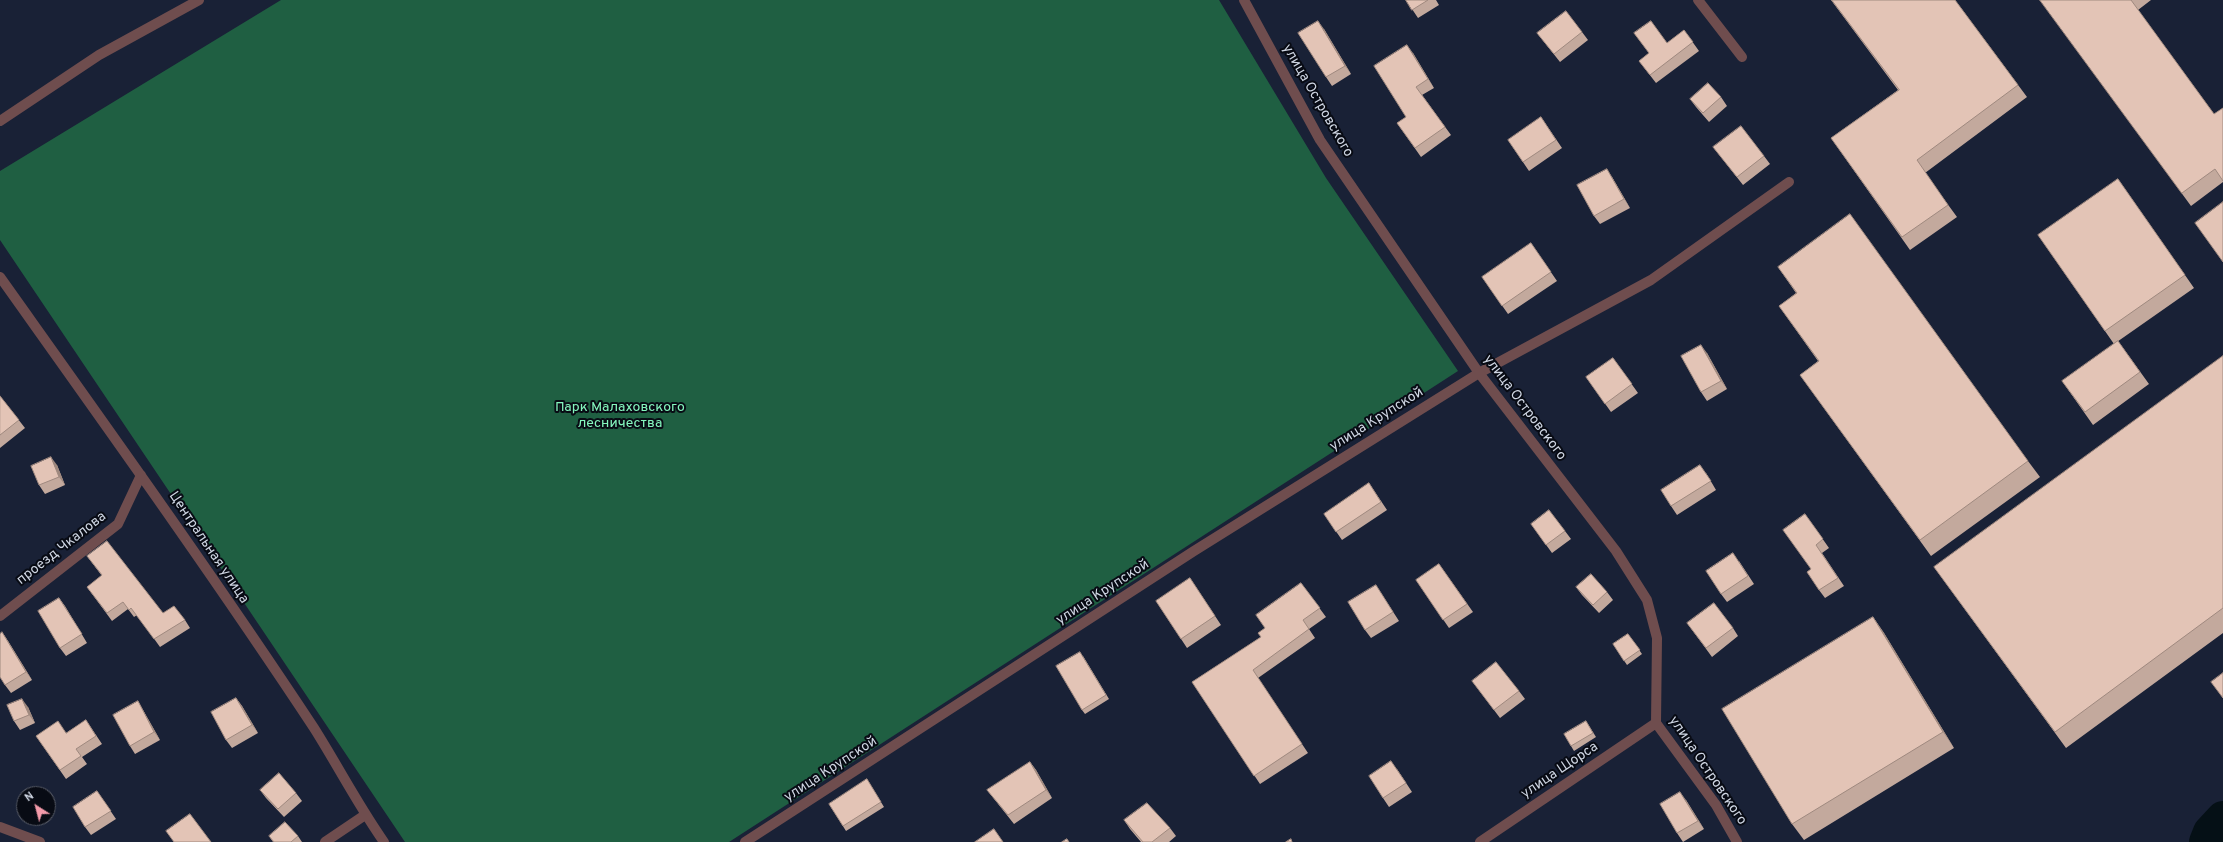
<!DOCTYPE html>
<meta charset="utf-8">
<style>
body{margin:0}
#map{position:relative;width:2223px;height:842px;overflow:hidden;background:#192136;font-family:Overpass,sans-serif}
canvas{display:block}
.north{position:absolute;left:16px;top:786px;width:40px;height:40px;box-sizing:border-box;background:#080b14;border:1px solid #585c67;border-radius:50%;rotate:324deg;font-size:11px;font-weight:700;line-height:16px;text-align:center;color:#cfd6e3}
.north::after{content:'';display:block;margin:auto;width:14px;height:18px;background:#f39aaa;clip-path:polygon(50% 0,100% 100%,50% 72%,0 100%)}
</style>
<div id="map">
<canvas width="2223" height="842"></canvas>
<div class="north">N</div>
</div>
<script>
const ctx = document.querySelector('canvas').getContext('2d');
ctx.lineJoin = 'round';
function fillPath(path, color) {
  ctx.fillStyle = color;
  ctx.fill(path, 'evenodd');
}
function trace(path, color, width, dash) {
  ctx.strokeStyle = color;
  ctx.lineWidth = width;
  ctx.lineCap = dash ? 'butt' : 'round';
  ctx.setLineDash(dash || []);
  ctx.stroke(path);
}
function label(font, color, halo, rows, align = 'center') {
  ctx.font = font + ' Overpass,sans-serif';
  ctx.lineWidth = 4;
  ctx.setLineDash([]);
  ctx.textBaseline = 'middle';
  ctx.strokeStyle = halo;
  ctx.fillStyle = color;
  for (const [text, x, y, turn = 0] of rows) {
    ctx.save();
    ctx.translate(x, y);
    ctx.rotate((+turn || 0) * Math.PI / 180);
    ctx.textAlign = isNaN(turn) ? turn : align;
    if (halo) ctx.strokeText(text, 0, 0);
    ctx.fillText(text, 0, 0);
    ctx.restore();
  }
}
const forest = new Path2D(`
 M281 0H1219L1326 178 1458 371 729 842H405L0 240V171Z`);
const river = new Path2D(`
 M2206 842 2210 832 2223 818`);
const lane = new Path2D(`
 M1698 0 1742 57
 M1479 373 1651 280 1789 182`);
const street = new Path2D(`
 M1244 0 1320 140 1479 373 1616 551 1647 600 1657 638 1656 723 1716 805 1737 842
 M0 121 99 55 199 0
 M0 277C106 426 213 575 314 728 338 766 358 805 384 842
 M0 616 118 524 141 475
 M0 827 40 842
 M325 842 365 815
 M745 842 1194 551 1479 373
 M1480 842 1656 723`);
const wall = new Path2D(`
 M1406 0H1436L1439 5 1418 18Z
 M1831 0H1955L2027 97 1925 173 1957 217 1910 250 1831 138 1898 90Z
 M2040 0H2151L2138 10 2214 114 2223 108V182L2191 206Z
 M1324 29 1351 74 1332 86 1326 77Z
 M1684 30 1699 51 1656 83 1639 61 1649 53 1634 33 1667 43Z
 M1582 32 1588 40 1560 62 1537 33Z
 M1413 53 1434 88 1422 95 1451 135 1421 157 1397 123 1406 117Z
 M1721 97 1727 106 1709 122 1696 107 1690 99Z
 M1541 117 1562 148 1529 171 1508 140Z
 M1713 147 1764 156 1770 164 1743 185Z
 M1612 177 1630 208 1600 224 1594 216Z
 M2118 179 2194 288 2114 344 2038 235Z
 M1531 243 1557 281 1508 314 1482 277Z
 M1778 267 2028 461 2040 477 1931 556 1800 375 1818 361 1779 306 1796 293Z
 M2118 341 2149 384 2093 425 2062 381Z
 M1707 353 1727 389 1707 401 1701 392Z
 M2223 356V633L2066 748 1934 567Z
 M1613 358 1638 393 1611 412 1586 377Z
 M0 396 25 428 0 448Z
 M57 465 65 485 45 494 39 485Z
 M1706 473 1716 490 1677 515 1671 506Z
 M1369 483 1387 510 1342 540 1324 514Z
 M1805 514 1829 548 1822 553 1844 586 1825 598 1819 590Z
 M1531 524 1565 531 1571 539 1552 553Z
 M87 556 163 613 185 620 190 628 160 647 137 615 134 617 128 609 112 621 87 587 102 576Z
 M1739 561 1754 584 1727 602 1721 594Z
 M1439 564 1473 612 1449 628 1416 580Z
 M1190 578 1221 625 1187 648 1156 601Z
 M1301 583 1326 617 1309 629 1315 638 1258 678 1308 753 1260 784 1192 682 1261 637 1265 628Z
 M1576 587 1607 592 1613 600 1599 613 1582 595Z
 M1381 593 1399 621 1371 638 1365 630Z
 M59 598 65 606 87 643 66 656 60 648Z
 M1873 617 1884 633 1954 748 1804 840 1792 824Z
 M1687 623 1733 628 1738 636 1712 657Z
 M2 632 8 641 32 680 11 693 5 685Z
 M1628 634 1642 654 1627 665 1613 644Z
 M1083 656 1109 699 1085 714 1082 710Z
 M1472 681 1519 691 1525 699 1500 718Z
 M236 698 242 706 258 733 232 748 226 740Z
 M138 701 143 710 160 740 135 754 130 746Z
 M28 707 35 723 20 730 14 721Z
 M86 720 102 744 82 757 87 764 66 779 36 736 66 733Z
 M1586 721 1596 737 1574 751 1571 746Z
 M1030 762 1036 770 1052 798 1014 824 987 790Z
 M1397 769 1412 792 1389 807 1383 798Z
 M867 779 884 807 846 831 829 804Z
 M260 790 296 793 302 801 284 817 266 798Z
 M97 791 116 819 91 835 85 827Z
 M1686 800 1704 829 1683 842 1677 833Z
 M1124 820 1170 828 1176 836 1169 842H1141L1130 829Z
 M269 836H298L302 842H273Z`);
const shadedWall = new Path2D(`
 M1318 21 1324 29 1351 74 1345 66Z
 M1407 45 1413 53 1434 88 1428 79Z
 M1607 169 1612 177 1630 208 1624 199Z
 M1701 345 1707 353 1727 389 1721 381Z
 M51 457 57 465 65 485 59 477Z
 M1873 617 1884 633 1954 748 1943 732Z
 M2 632 8 641 32 680 26 672Z
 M236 698 242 706 258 733 252 725Z
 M22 699 28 707 35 723 29 715Z
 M138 701 143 710 160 740 154 732Z
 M1030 762 1036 770 1052 798 1046 790Z
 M1680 792 1686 800 1704 829 1698 821Z`);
const building = new Path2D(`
 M1406 0H1428L1412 10Z
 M1832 0H1955L2018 85 1917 160 1948 205 1902 237 1831 138 1899 90Z
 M2040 0H2131L2214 114 2223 108V181L2215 169 2182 193Z
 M1566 11 1582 32 1554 54 1537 33Z
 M1318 21 1345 66 1326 77 1298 33Z
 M1651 21 1667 43 1684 30 1693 42 1650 75 1639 61 1649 53 1634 33Z
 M1407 45 1428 79 1416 87 1445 127 1415 148 1397 123 1406 117 1374 66Z
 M1708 83 1721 97 1703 113 1690 99Z
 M1541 117 1556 140 1523 162 1508 140Z
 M1741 126 1764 156 1737 177 1713 147Z
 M1607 169 1624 199 1594 216 1577 185Z
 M2118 179 2185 275 2105 331 2038 235Z
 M2223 202V262L2195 223Z
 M1850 214 2028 461 1920 540 1800 375 1819 361 1779 306 1797 293 1778 267Z
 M1531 243 1551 272 1502 306 1482 277Z
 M2118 341 2140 372 2085 412 2062 381Z
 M1701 345 1721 381 1701 392 1681 356Z
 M2223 356V608L2055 732 1934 567Z
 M1613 358 1632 384 1605 404 1586 377Z
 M0 396 19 420 0 435Z
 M51 457 59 477 39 485 31 466Z
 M1700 465 1711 481 1671 506 1661 490Z
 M1369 483 1381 502 1336 532 1324 514Z
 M1549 510 1565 531 1546 545 1531 524Z
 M1805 514 1823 539 1816 545 1838 578 1819 590 1807 572 1811 569 1783 530Z
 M107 541 163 613 174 606 185 620 154 639 131 608 129 610 123 602 107 613 87 587 102 575 87 556Z
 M1733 553 1748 576 1721 594 1706 571Z
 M1439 564 1467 604 1443 620 1416 580Z
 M1591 574 1607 592 1593 605 1576 587Z
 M1190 578 1215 616 1181 639 1156 601Z
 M1301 583 1320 608 1303 620 1309 629 1253 670 1302 744 1254 776 1192 682 1261 637 1258 633 1265 628 1256 615Z
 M1376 585 1393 612 1365 630 1348 602Z
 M59 598 82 634 60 648 38 611Z
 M1714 603 1733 628 1706 648 1687 623Z
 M1873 617 1943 732 1792 824 1722 709Z
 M2 632 26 672 5 685 0 677V634Z
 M1628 634 1640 650 1624 661 1613 644Z
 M1080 652 1106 695 1082 710 1056 666Z
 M1496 662 1519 691 1494 710 1472 681Z
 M2223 673V698L2211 682Z
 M236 698 252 725 226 740 211 712Z
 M22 699 29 715 14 721 7 705Z
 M138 701 154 732 130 746 113 715Z
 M86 720 96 736 76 749 81 756 60 770 36 736 58 721 66 733Z
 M1586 721 1593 733 1571 746 1564 734Z
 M1391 761 1406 783 1383 798 1369 776Z
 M1030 762 1046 790 1008 815 987 790Z
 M279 773 296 793 278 809 260 790Z
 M867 779 881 802 843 826 829 804Z
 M97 791 111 811 85 827 73 807Z
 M1680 792 1698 821 1677 833 1660 804Z
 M1147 803 1170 828 1152 842H1143L1124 820Z
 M190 814 211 842H174L166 831Z
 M285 822 298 836 291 842H274L269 836Z
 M994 829 1003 842H975Z
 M1067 839 1069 842H1062Z
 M1291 839 1292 842H1286Z`);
const streetNames = [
 ["улица Островского",1317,101,60],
 ["улица Островского",1524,408,53],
 ["улица Крупской",1377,420,-32],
 ["Центральная улица",208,548,56],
 ["проезд Чкалова",62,549,-38],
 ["улица Крупской",1103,593,-33],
 ["улица Крупской",831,770,-33],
 ["улица Щорса",1560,771,-34],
 ["улица Островского",1707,771,56]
];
const parkNames = [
 ["Парк Малаховского",620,408],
 ["лесничества",620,424]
];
fillPath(forest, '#1f5f42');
trace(river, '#051016', 34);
trace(lane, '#6f4d4e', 10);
trace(street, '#6f4d4e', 10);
fillPath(wall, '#c3a99d');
fillPath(shadedWall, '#9f897f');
fillPath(building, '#e3c4b6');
trace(building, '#9f897f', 1);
label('14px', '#cfd6e3', '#080b14', streetNames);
label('14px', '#85f6be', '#080b14', parkNames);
</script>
